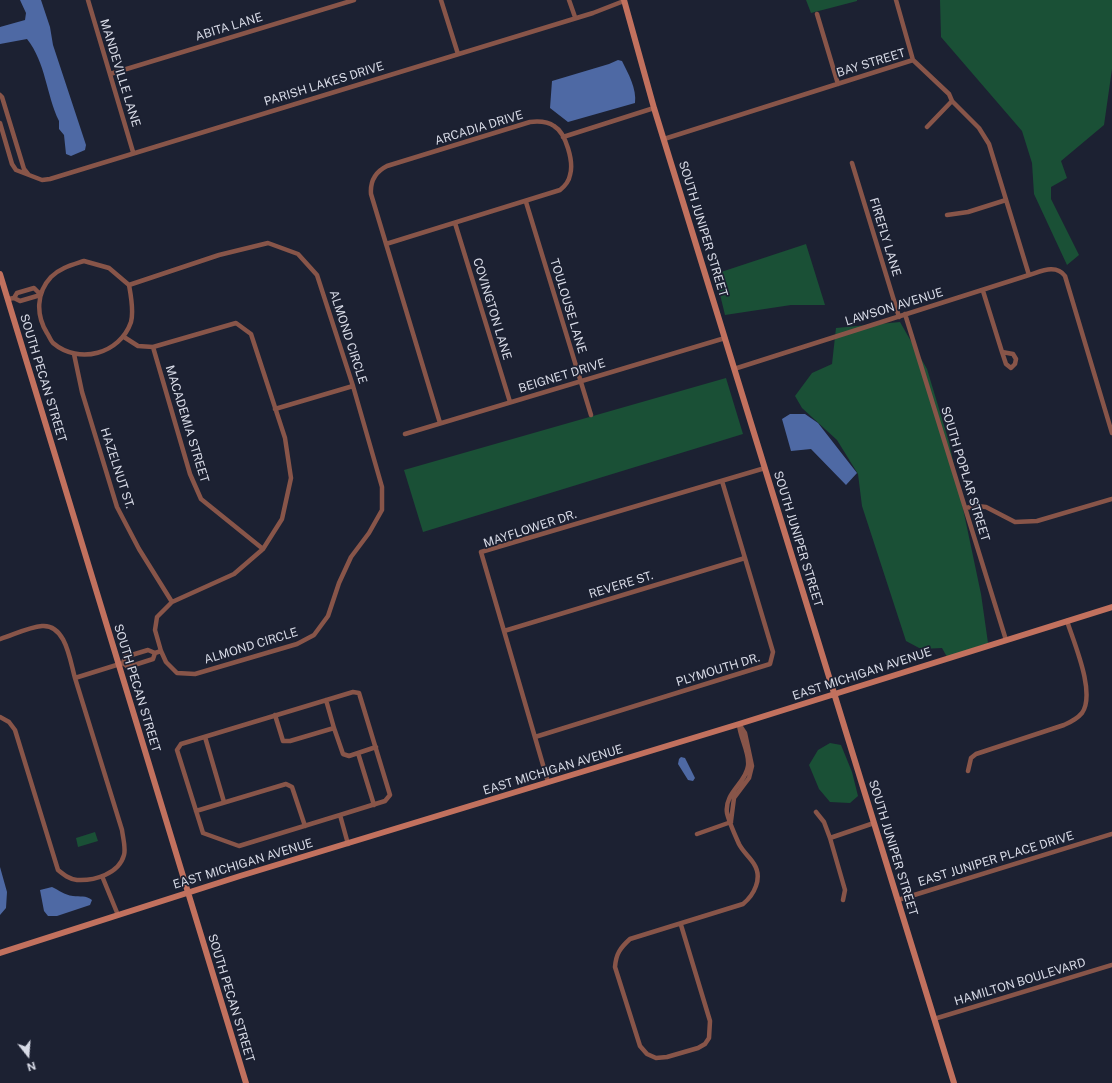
<!DOCTYPE html>
<style>
body{margin:0}
#map{position:relative;width:1112px;height:1083px;overflow:hidden;background:#1c2132;font-family:"Public Sans",sans-serif}
canvas{display:block}
.north{position:absolute;left:8px;top:1035px;width:40px;height:40px;-webkit-text-stroke:3px #1c2132;paint-order:stroke;rotate:163deg;font-size:11px;font-weight:700;line-height:16px;text-align:center;color:#d7dae6}
.north::after{content:'';display:block;margin:auto;width:14px;height:18px;background:#d7dae6;clip-path:polygon(50% 0,100% 100%,50% 72%,0 100%)}
</style>
<div id="map">
<canvas width="1112" height="1083"></canvas>
<div class="north">N</div>
</div>
<script>
const ctx = document.querySelector('canvas').getContext('2d');
ctx.lineJoin = 'round';
function fillPath(path, color) {
  ctx.fillStyle = color;
  ctx.fill(path, 'evenodd');
}
function trace(path, color, width, dash) {
  ctx.strokeStyle = color;
  ctx.lineWidth = width;
  ctx.lineCap = dash ? 'butt' : 'round';
  ctx.setLineDash(dash || []);
  ctx.stroke(path);
}
function label(font, color, halo, rows, align = 'center') {
  ctx.font = font + ' "Public Sans",sans-serif';
  ctx.lineWidth = 3.5;
  ctx.setLineDash([]);
  ctx.textBaseline = 'middle';
  ctx.strokeStyle = halo;
  ctx.fillStyle = color;
  for (const [text, x, y, turn = 0] of rows) {
    ctx.save();
    ctx.translate(x, y);
    ctx.rotate((+turn || 0) * Math.PI / 180);
    ctx.textAlign = isNaN(turn) ? turn : align;
    if (halo) ctx.strokeText(text, 0, 0);
    ctx.fillText(text, 0, 0);
    ctx.restore();
  }
}
const green = new Path2D(`
 M806 0H857V1L811 13Z
 M940 0H1112V69L1104 125 1061 161 1067 178 1051 187V199L1079 255 1067 265 1034 194 1032 163 1022 131 941 37Z
 M806 244 825 305H791L725 315 715 274Z
 M900 322 927 369 949 442 981 594 988 643 947 657 942 648 921 649 906 641 862 506 858 474 837 440 802 408 795 396 812 373 832 364 836 328Z
 M726 378 743 434 423 532 404 470Z
 M830 743 841 745 852 772 858 796 850 803 830 802 819 789 809 765 818 750Z
 M95 832 98 841 78 847 76 838Z`);
const water = new Path2D(`
 M20 0H41L50 27 53 45 86 145 85 150 71 156 66 154 64 135 59 129V121C46 94 46 63 27 39L0 44V27L25 20 26 13Z
 M618 60 622 61C628 73 637 89 635 103L568 122 550 108 552 81 609 64Z
 M790 414H805L818 423 857 473 846 485 811 449 791 451 782 419Z
 M681 757 685 758 695 778 693 781 688 780 678 764 679 759Z
 M0 867 7 892 6 908 0 915Z
 M52 887C59 890 64 895 73 896 80 897 86 895 92 900L90 905 57 916H48L44 911 40 890Z`);
const street = new Path2D(`
 M88 0 133 152
 M441 0 458 54
 M569 0 575 17
 M896 0 913 60
 M817 14 838 84
 M110 74 354 0
 M0 95 2 97 24 169 28 174
 M0 123 12 164 16 170 42 180 50 179 593 13 624 1
 M927 127 952 101
 M563 137 654 108
 M664 139 913 60 949 94 952 101 979 128 989 144 1029 275
 M852 163 899 317
 M526 202 591 415
 M947 215 968 212 1006 200
 M455 223 510 402
 M386 244 560 190C565 186 569 181 570 175 574 162 566 133 554 126 547 121 539 121 530 122L387 166C375 172 370 181 371 194L440 423
 M84 261 109 268 129 285C131 296 134 311 131 322 120 354 79 365 53 343 51 341 49 336 47 333 36 315 36 293 51 277 60 268 72 265 84 261Z
 M983 291 1002 352
 M14 298 17 293 34 288 39 293
 M8 299 14 298 20 301 37 296 41 292
 M905 314 1006 640
 M124 337 138 346 153 347 236 323 251 334 285 438 291 478 282 519 263 549 234 574 172 602 157 617 155 630 161 651 166 662 177 673 195 674 297 644 314 635 328 616 339 583 351 557 369 533 382 510V487L353 386 317 275 298 254 268 243 219 255 129 285
 M153 347 190 474 201 499 263 549
 M1002 352 1013 354 1016 359 1015 364 1011 368 1006 364Z
 M74 354 82 392 117 507 139 549 172 602
 M734 369 1029 275C1042 271 1056 264 1065 276L1112 433
 M275 409 353 386
 M405 434 725 338
 M965 508 977 506 986 507 1015 522 1037 521 1112 499
 M504 631 745 558
 M0 639C13 635 29 627 42 626 66 624 70 661 75 678L123 663
 M123 663 125 657 148 650 155 653 161 651
 M123 663 128 667 153 659 155 653
 M326 700 334 728
 M275 715 283 741H290L334 728 343 754 349 756 358 753
 M0 717 9 722 15 730 58 870C64 875 69 879 77 880 94 881 119 874 124 855 126 848 123 838 122 830L75 678
 M205 737 224 802
 M535 737 770 664 773 652 722 481
 M968 771 971 758 976 754 1064 725C1071 722 1077 719 1082 713 1096 693 1074 643 1067 621
 M548 782 481 552 765 468
 M374 805 358 753 376 747
 M196 811 286 784 292 787 305 826
 M816 812 824 822 830 838 845 890 843 900
 M340 815 385 801 390 795 359 693 353 692 181 744 177 750 203 833 239 846 340 815 348 844
 M731 821 734 798 749 778 752 766 745 733 739 724
 M697 834 731 822
 M830 838 874 823
 M102 876 118 915
 M898 900 1112 834
 M681 925 710 1021 709 1038 705 1044 698 1048 667 1057 656 1058 647 1054 640 1046 615 967C616 954 620 948 630 939L743 904C754 895 763 878 754 864 750 857 743 852 739 844 735 835 729 822 727 813 724 793 746 783 748 766 750 753 740 738 739 724
 M934 1019 1112 965`);
const secondary = new Path2D(`
 M624 0 654 108 954 1083
 M0 274 246 1083
 M0 953 240 876 739 724 1112 607`);
const streetNames = [
 ["ABITA LANE",229,27,-17],
 ["BAY STREET",871,63,-17],
 ["MANDEVILLE LANE",120,73,73],
 ["PARISH LAKES DRIVE",324,84,-17],
 ["ARCADIA DRIVE",479,128,-17],
 ["SOUTH JUNIPER STREET",703,229,73],
 ["FIREFLY LANE",885,237,73],
 ["TOULOUSE LANE",568,306,73],
 ["LAWSON AVENUE",894,307,-17],
 ["COVINGTON LANE",492,309,73],
 ["ALMOND CIRCLE",348,337,72],
 ["BEIGNET DRIVE",562,376,-17],
 ["SOUTH PECAN STREET",43,378,73],
 ["MACADEMIA STREET",187,424,73],
 ["HAZELNUT ST.",117,468,72],
 ["SOUTH POPLAR STREET",965,474,73],
 ["MAYFLOWER DR.",530,529,-18],
 ["SOUTH JUNIPER STREET",798,539,73],
 ["REVERE ST.",621,585,-17],
 ["ALMOND CIRCLE",251,646,-17],
 ["PLYMOUTH DR.",718,670,-17],
 ["EAST MICHIGAN AVENUE",862,674,-18],
 ["SOUTH PECAN STREET",137,688,73],
 ["EAST MICHIGAN AVENUE",553,770,-17],
 ["SOUTH JUNIPER STREET",893,848,73],
 ["EAST JUNIPER PLACE DRIVE",996,859,-17],
 ["EAST MICHIGAN AVENUE",243,864,-17],
 ["HAMILTON BOULEVARD",1020,982,-17],
 ["SOUTH PECAN STREET",231,998,73]
];
fillPath(green, '#1a5036');
fillPath(water, '#4e69a4');
trace(street, '#885549', 4.5);
trace(secondary, '#c2715e', 6);
label('12px', '#d7dae6', '#1c2132', streetNames);
</script>
